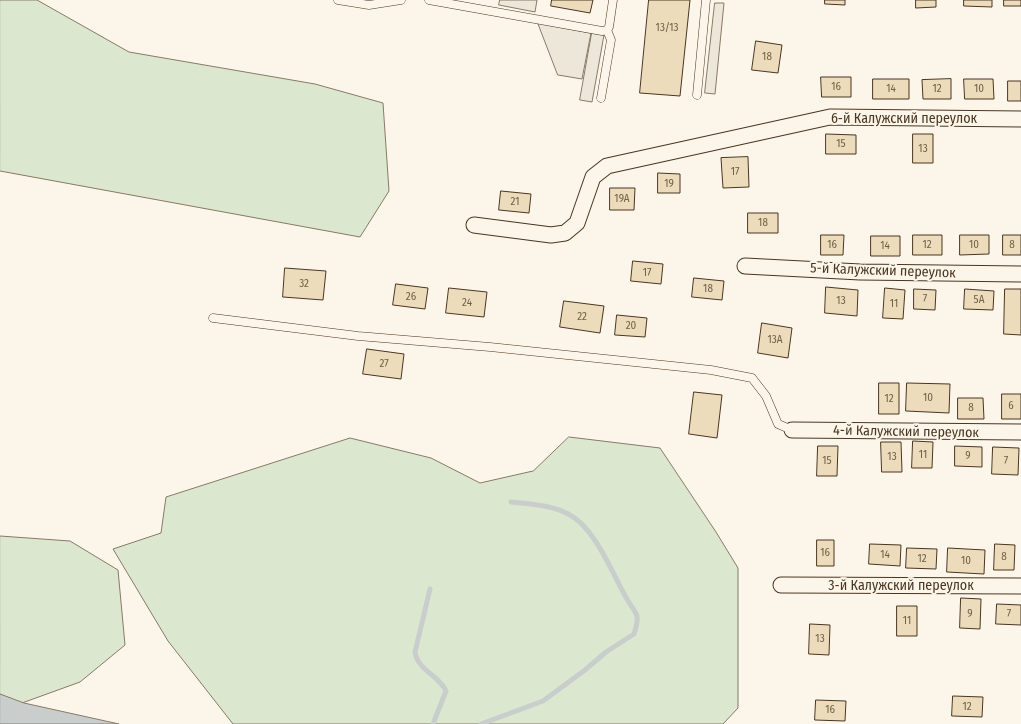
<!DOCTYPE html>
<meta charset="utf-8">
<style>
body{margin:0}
canvas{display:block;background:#fbf6e9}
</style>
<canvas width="1021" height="724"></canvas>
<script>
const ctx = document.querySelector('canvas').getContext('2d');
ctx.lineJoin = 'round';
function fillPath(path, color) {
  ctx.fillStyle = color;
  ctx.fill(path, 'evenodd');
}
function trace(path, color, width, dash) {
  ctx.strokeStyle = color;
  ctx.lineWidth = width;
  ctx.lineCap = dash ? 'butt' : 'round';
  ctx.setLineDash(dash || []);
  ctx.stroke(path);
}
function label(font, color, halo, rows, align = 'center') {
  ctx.font = font + ' "Fira Sans Condensed",sans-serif';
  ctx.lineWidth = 4;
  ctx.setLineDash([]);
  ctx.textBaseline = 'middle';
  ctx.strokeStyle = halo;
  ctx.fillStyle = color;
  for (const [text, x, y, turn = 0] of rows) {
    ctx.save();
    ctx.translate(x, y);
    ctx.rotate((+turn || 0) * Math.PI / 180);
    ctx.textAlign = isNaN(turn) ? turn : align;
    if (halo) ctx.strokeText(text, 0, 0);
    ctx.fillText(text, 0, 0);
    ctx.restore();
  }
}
const green = new Path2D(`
 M0 0H37L129 52 315 84 383 103 389 191 360 237 0 171Z
 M569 437 660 448 716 532 738 568V708L723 724H233L168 641 113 549 161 533 166 497 350 438 431 458 480 483 533 471Z
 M0 536 70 541 118 570 125 645 80 682 22 703 0 698Z`);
const parking = new Path2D(`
 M500 0H537L535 12 499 5Z
 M715 3H724L715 94 705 93Z
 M538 23 591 33 582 79 558 75Z
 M592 33 604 35 592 102 580 100Z`);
const water = new Path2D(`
 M0 694 24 703 119 724H0Z`);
const stream = new Path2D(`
 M430 589 415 652C418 671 439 675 446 691L433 724
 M481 724 543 701 585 670 606 652 634 634C636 628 638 622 637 616 635 610 630 605 627 599 613 575 595 528 570 515 553 505 530 504 511 502`);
const building = new Path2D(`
 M552 0H593L590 13 551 6Z
 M649 0H690L680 96 640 93Z
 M825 0H845V5L825 4Z
 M916 0H936V7L916 8Z
 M964 0H992V7L964 6Z
 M1004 0H1021V6H1004Z
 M756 41 782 45 778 73 752 70Z
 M821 77H851V97H822Z
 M873 79H909V99H873Z
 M951 79V99H923L922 80Z
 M964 79H993L994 99H965Z
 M1008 81H1021V101H1008Z
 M826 134 856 135V154H826Z
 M913 134H933V163H913Z
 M748 157 749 187 723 188 721 158Z
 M658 173 680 174V193H658Z
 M610 188H635L634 210H610Z
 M501 191 531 194 529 213 499 210Z
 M748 213H778V233H748Z
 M821 235H844L843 255H821Z
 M913 235H942V255H913Z
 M960 235H989V254L960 255Z
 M1003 235H1021V255H1003Z
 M871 236H900V256H871Z
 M633 261 663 264 661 284 631 281Z
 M285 268 326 271 323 300 283 297Z
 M694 278 724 281 722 300 692 297Z
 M396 284 428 288 425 309 393 305Z
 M826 287 858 290 857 316 825 313Z
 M449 288 487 292 484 317 446 313Z
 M885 288 905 290 903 319 883 318Z
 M914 289 936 290 935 310 914 309Z
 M965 289 994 291 993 310 964 309Z
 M1005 289H1021V335L1004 334Z
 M564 301 604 306 600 333 560 327Z
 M617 315 647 318 645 337 615 335Z
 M762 323 792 328 788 358 758 353Z
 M367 349 404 354 401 379 363 374Z
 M879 383H899V414H879Z
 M907 383 950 384 949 413 906 411Z
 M694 392 722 395 717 438 689 434Z
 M1002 394H1021V419H1002Z
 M958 398H983L984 419H958Z
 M913 441 933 442 932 468H912Z
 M881 442H901L902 472H882Z
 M818 446H838L837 476H817Z
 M955 446 982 447V467L955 466Z
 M993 447 1019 448 1018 475 992 474Z
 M817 540H834V566H817Z
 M870 544 901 545 900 566 869 564Z
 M995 544 1015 545 1014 570H994Z
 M907 548 937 549 936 569 906 568Z
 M948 548 985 550 984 574 947 572Z
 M961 598 981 599 980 629 960 628Z
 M997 604 1021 605V625L996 624Z
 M897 606H917V636H897Z
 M810 624 830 625 829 655 809 654Z
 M953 696 983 697 982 717 952 716Z
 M816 700 846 701 845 721 815 720Z`);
const service = new Path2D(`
 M338 0 369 5 401 0
 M429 0 602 31 607 30 609 27 613 0
 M697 95 706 0
 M601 98 611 40 607 30
 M213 318 358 336 490 347 711 370 752 378 766 396 778 424 792 430`);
const minor = new Path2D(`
 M474 225 551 235 565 233 577 223 593 177 607 166 830 117 1021 119
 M745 266 860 272 1021 274
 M792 430 1021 432
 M781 585 1021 586`);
const numberNames = [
 ["13/13",667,28],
 ["18",767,57],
 ["16",836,87],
 ["14",891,89],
 ["12",937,89],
 ["10",979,89],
 ["15",841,144],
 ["13",923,149],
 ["17",735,172],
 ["19",669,184],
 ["19А",622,199],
 ["21",515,202],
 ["18",763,223],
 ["16",832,245],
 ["12",927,245],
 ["10",974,245],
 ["8",1012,245],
 ["14",885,246],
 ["17",647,273],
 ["32",304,284],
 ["18",708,289],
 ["26",411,297],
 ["7",925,299],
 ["5А",979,300],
 ["13",841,301],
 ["24",467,303],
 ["11",894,304],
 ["22",582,317],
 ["20",631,326],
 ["13А",775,340],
 ["27",384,364],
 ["10",928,398],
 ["12",889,399],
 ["6",1011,406],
 ["8",971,408],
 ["11",923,455],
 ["9",968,456],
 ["13",892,457],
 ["15",827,461],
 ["7",1006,461],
 ["16",825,553],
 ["14",885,555],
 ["8",1004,557],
 ["12",922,559],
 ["10",966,561],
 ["9",970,614],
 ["7",1009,614],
 ["11",907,621],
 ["13",820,639],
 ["12",967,707],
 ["16",830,710]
];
const streetNames = [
 ["6-й Калужский переулок",904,119],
 ["5-й Калужский переулок",883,271,2],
 ["4-й Калужский переулок",906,432,1],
 ["3-й Калужский переулок",901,586]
];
fillPath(green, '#dce7d0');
trace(green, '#887966', 1);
fillPath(parking, '#ede7d9');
trace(parking, '#887966', 1);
fillPath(water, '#c9cecd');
trace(water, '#887966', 1);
trace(stream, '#c9cecd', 5);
fillPath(building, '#ecdcbc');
trace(building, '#4a3520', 1);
trace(service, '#4a3520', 9);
trace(minor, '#4a3520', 17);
trace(service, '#fbf6e9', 8);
trace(minor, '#fbf6e9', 15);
label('11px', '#725f47', null, numberNames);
label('14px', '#4a3520', '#fbf6e9', streetNames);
</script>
